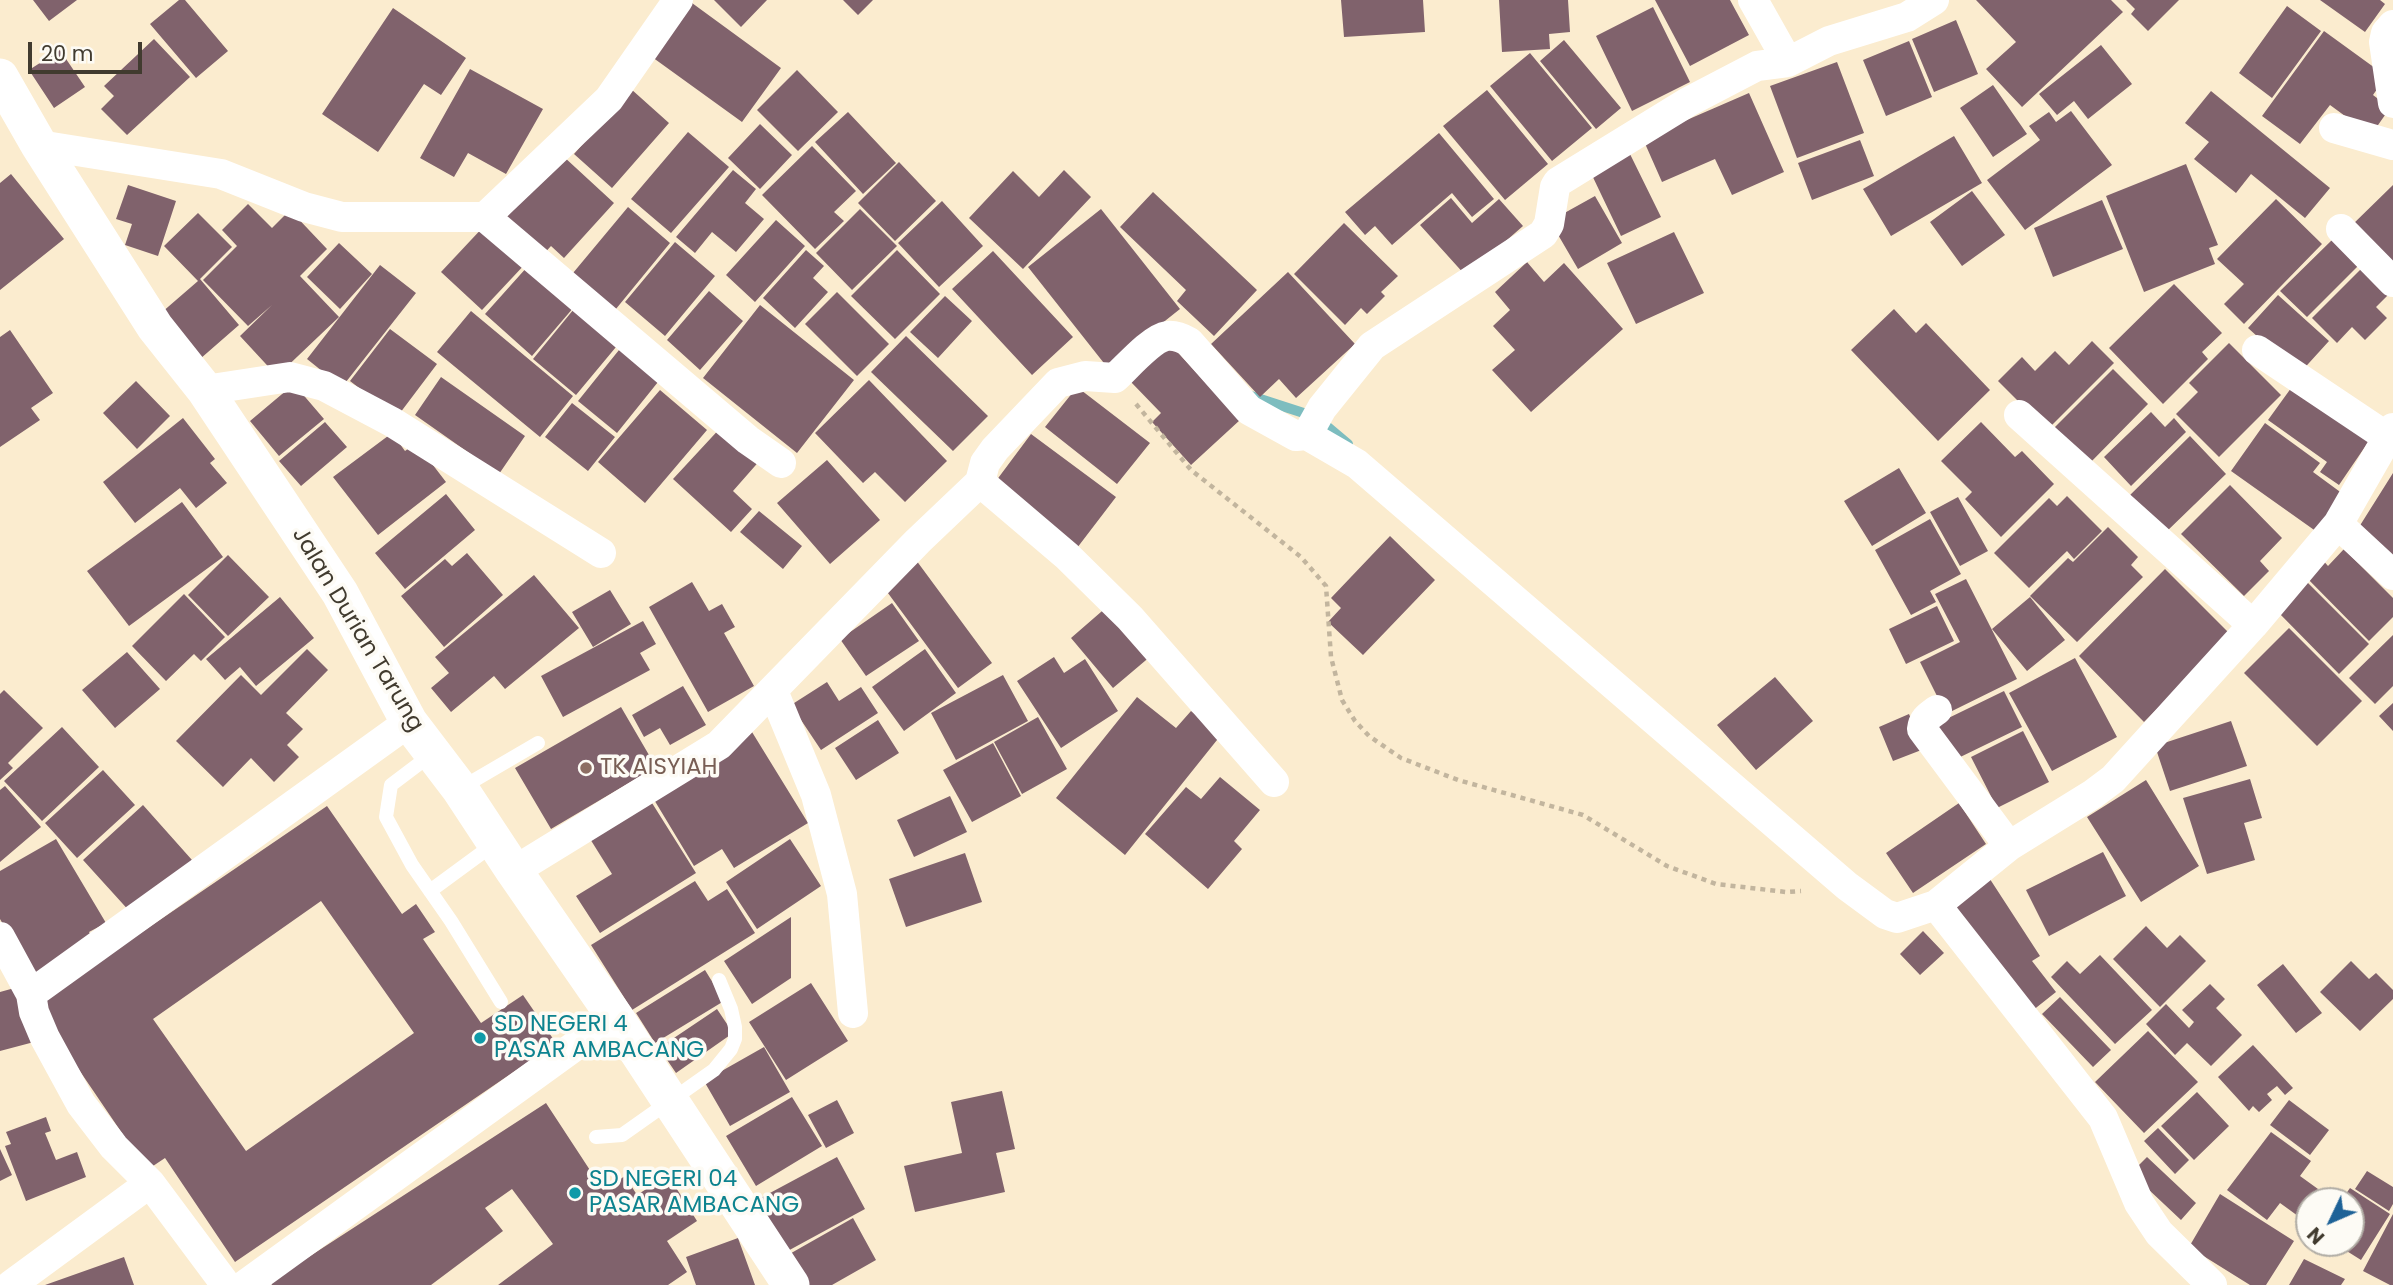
<!DOCTYPE html>
<style>
body{margin:0}
#map{position:relative;width:2393px;height:1285px;overflow:hidden;background:#fbeccf;font-family:Poppins,sans-serif}
canvas{display:block}
.north{position:absolute;left:2295px;top:1187px;width:70px;height:70px;box-sizing:border-box;background:#fdfbf5;border:2px solid #b2aea6;border-radius:50%;rotate:226deg;font-size:19px;font-weight:700;line-height:28px;text-align:center;color:#413b2f}
.north::after{content:'';display:block;margin:auto;width:24px;height:32px;background:#1e6297;clip-path:polygon(50% 0,100% 100%,50% 72%,0 100%)}
.scale{position:absolute;left:28px;top:42px;width:114px;height:32px;box-sizing:border-box;border:4px solid #413b2f;border-top:0;padding-left:9px;font-size:21px;line-height:24px;white-space:nowrap;color:#413b2f;-webkit-text-stroke:5px #fdfbf5;paint-order:stroke}
</style>
<div id="map">
<canvas width="2393" height="1285"></canvas>
<div class="north">N</div>
<div class="scale">20 m</div>
</div>
<script>
const ctx = document.querySelector('canvas').getContext('2d');
ctx.lineJoin = 'round';
function trace(path, color, width, dash) {
  ctx.strokeStyle = color;
  ctx.lineWidth = width;
  ctx.lineCap = dash ? 'butt' : 'round';
  ctx.setLineDash(dash || []);
  ctx.stroke(path);
}
function fillPath(path, color) {
  ctx.fillStyle = color;
  ctx.fill(path, 'evenodd');
}
function label(font, color, halo, rows, align = 'center') {
  ctx.font = font + ' Poppins,sans-serif';
  ctx.lineWidth = 7;
  ctx.setLineDash([]);
  ctx.textBaseline = 'middle';
  ctx.strokeStyle = halo;
  ctx.fillStyle = color;
  for (const [text, x, y, turn = 0] of rows) {
    ctx.save();
    ctx.translate(x, y);
    ctx.rotate((+turn || 0) * Math.PI / 180);
    ctx.textAlign = isNaN(turn) ? turn : align;
    if (halo) ctx.strokeText(text, 0, 0);
    ctx.fillText(text, 0, 0);
    ctx.restore();
  }
}
const stream = new Path2D(`
 M1248 395 1316 417 1348 444`);
const building = new Path2D(`
 M33 0H77L49 21Z
 M179 0H185L228 51 196 78 150 24Z
 M714 0H767L741 27Z
 M843 0H873L858 15Z
 M1341 0H1423L1425 32 1344 37Z
 M1499 0H1568L1570 32 1549 34 1550 49 1502 52Z
 M1655 0H1730L1749 35 1690 66Z
 M1976 0H2111L2123 12 2022 107 1986 69 2016 42Z
 M2126 0H2179L2148 31 2131 14 2135 9Z
 M2320 0H2380L2385 4 2365 32Z
 M692 3 781 68 742 122 652 57Z
 M2287 6 2321 31 2272 98 2239 73Z
 M1653 7 1690 82 1632 111 1596 36Z
 M393 8 466 58 441 95 424 84 378 152 322 114Z
 M1956 20 1978 74 1934 92 1912 39Z
 M2324 31 2386 76 2373 95 2390 108 2371 135 2330 105 2300 144 2262 116Z
 M154 39 190 77 127 135 101 109 114 96 104 86Z
 M1564 40 1621 108 1596 129 1540 61Z
 M1909 41 1932 97 1886 116 1863 60Z
 M2101 45 2132 84 2088 119 2074 101 2057 115 2039 94Z
 M60 50 85 87 54 108 29 70Z
 M1530 53 1592 128 1552 161 1490 86Z
 M1837 62 1864 133 1797 158 1770 86Z
 M470 69 543 109 506 174 468 153 454 177 420 158Z
 M797 70 838 112 798 151 757 110Z
 M1993 85 2027 134 1993 157 1960 108Z
 M631 89 669 123 612 188 574 154Z
 M1487 90 1548 164 1505 200 1443 126Z
 M2211 91 2330 188 2305 218 2251 174 2236 193 2194 159 2209 142 2185 123Z
 M1749 93 1784 172 1732 195 1715 159 1662 182 1643 139Z
 M2071 111 2112 165 2025 230 1987 180 2040 140 2029 126 2049 112 2056 122Z
 M848 112 896 163 863 194 815 142Z
 M760 124 792 155 760 189 728 158Z
 M688 132 729 167 671 233 631 199Z
 M1439 133 1494 199 1472 217 1452 193 1392 245 1375 226 1365 235 1345 212Z
 M1954 136 1982 183 1891 236 1863 189Z
 M1860 140 1874 176 1812 200 1798 163Z
 M812 146 856 191 834 212 844 221 815 249 762 195Z
 M1629 152 1661 217 1621 236 1590 171Z
 M563 156 614 203 564 258 551 246 541 257 502 222Z
 M899 162 936 201 895 241 858 203Z
 M2186 164 2218 245 2209 248 2215 264 2144 292 2106 196Z
 M733 170 756 189 745 203 764 219 736 252 712 232 695 253 676 237Z
 M1064 170 1091 197 1023 269 969 218 1013 171 1039 197Z
 M11 174 64 239 0 290V183Z
 M128 185 176 201 158 256 125 245 132 224 116 219Z
 M2393 185V273L2349 228Z
 M1972 191 2005 235 1962 266 1930 222Z
 M1153 192 1257 290 1214 336 1177 301 1186 290 1120 227Z
 M1595 196 1622 243 1578 269 1550 221Z
 M1451 198 1472 223 1499 199 1523 226 1466 276 1420 225Z
 M2276 199 2322 244 2244 324 2224 304 2244 284 2217 259Z
 M2102 200 2123 249 2053 277 2034 228Z
 M942 201 983 246 939 287 898 243Z
 M248 204 272 228 290 210 327 249 300 276 339 317 277 376 240 336 272 305 248 326 203 280 237 246 222 230Z
 M628 207 670 243 611 315 568 279Z
 M860 209 897 246 852 290 816 253Z
 M1101 209 1180 309 1107 367 1028 267Z
 M198 213 232 247 200 279 239 325 200 359 161 313 198 281 164 246Z
 M776 220 805 246 755 302 726 275Z
 M1344 223 1398 276 1381 292 1385 296 1367 314 1361 308 1345 325 1294 274Z
 M486 224 527 262 482 310 441 272Z
 M1674 232 1704 293 1636 324 1607 263Z
 M2333 239 2359 265 2307 317 2280 291Z
 M675 242 715 276 665 336 625 302Z
 M339 243 372 274 340 309 307 277Z
 M806 250 824 266 813 278 828 292 795 328 763 298Z
 M897 250 940 294 895 339 851 296Z
 M993 251 1073 337 1032 375 952 289Z
 M1527 262 1544 282 1564 263 1623 329 1531 412 1492 370 1515 350 1493 326 1510 310 1495 292Z
 M380 265 416 293 342 387 307 359Z
 M528 266 574 307 532 356 485 314Z
 M2363 267 2389 294 2376 307 2387 318 2365 340 2352 327 2337 343 2312 318Z
 M1288 272 1355 344 1296 398 1279 379 1260 397 1211 344Z
 M2174 284 2222 333 2202 352 2208 359 2163 404 2109 348Z
 M709 291 743 321 700 370 667 340Z
 M837 292 889 344 857 376 805 324Z
 M2278 295 2329 341 2299 374 2248 328Z
 M945 296 972 321 938 358 910 332Z
 M578 304 621 341 576 395 533 359Z
 M760 305 854 380 797 453 703 378Z
 M1894 309 1916 333 1926 323 1990 390 1938 441 1851 350Z
 M471 311 573 396 540 437 437 352Z
 M390 329 437 364 397 417 350 381Z
 M10 330 53 393 31 408 40 420 0 447V337Z
 M906 336 988 416 953 451 871 372Z
 M2092 341 2114 363 2047 430 1998 381 2022 357 2035 371 2055 351 2069 365Z
 M2229 343 2281 395 2219 457 2176 414 2198 392 2189 383Z
 M1170 344 1240 420 1191 465 1152 422 1161 413 1130 381Z
 M623 345 662 377 617 433 578 401Z
 M2113 369 2148 404 2086 467 2050 432Z
 M441 377 525 436 499 474 415 415Z
 M869 380 947 461 905 502 875 472 863 483 815 433Z
 M136 381 170 416 137 449 103 413Z
 M294 384 324 419 279 456 250 421Z
 M2294 384 2371 438 2339 485 2320 472 2327 462 2268 420Z
 M1077 387 1150 443 1117 484 1045 427Z
 M660 390 707 430 645 503 598 462Z
 M572 403 615 437 588 471 545 437Z
 M2151 412 2165 427 2174 418 2186 432 2131 486 2104 457Z
 M183 418 215 459 210 463 227 483 196 508 180 488 135 523 103 482Z
 M325 422 347 447 301 486 279 461Z
 M1981 422 2015 457 2022 451 2054 484 2001 537 1965 499 1972 492 1941 461Z
 M2265 423 2320 463 2313 472 2343 494 2317 532 2231 471Z
 M724 424 762 458 733 491 752 509 731 532 673 479Z
 M392 433 405 451 416 443 446 482 378 535 333 477Z
 M1031 434 1116 497 1077 548 993 485Z
 M2190 436 2226 474 2164 534 2128 497Z
 M827 460 880 520 830 564 777 503Z
 M1899 468 1926 513 1872 546 1844 501Z
 M2393 473V560L2354 535Z
 M2230 485 2282 538 2260 561 2269 571 2244 596 2181 534Z
 M446 494 475 530 405 589 375 553Z
 M2067 496 2102 531 2074 559 2067 551 2029 588 1994 553 2049 498 2057 506Z
 M1958 497 1988 551 1960 566 1930 512Z
 M182 502 223 557 129 626 87 571Z
 M759 511 802 546 783 569 740 532Z
 M1930 519 1961 574 1930 591 1936 602 1911 615 1875 550Z
 M2108 527 2138 557 2131 565 2143 577 2077 642 2030 596 2068 558 2073 562Z
 M1390 536 1435 580 1363 655 1328 622 1341 608 1331 598Z
 M2344 549 2393 598V617L2369 641 2304 575 2321 558 2328 566Z
 M467 553 503 595 444 647 401 596 445 559 452 566Z
 M228 555 269 597 228 636 188 595Z
 M916 560 992 663 958 688 882 585Z
 M2165 569 2231 635 2144 722 2079 656Z
 M534 575 579 628 505 689 494 676 451 712 431 688 449 673 435 657Z
 M1966 579 2017 679 1946 714 1920 662 1960 642 1935 594Z
 M692 582 709 611 722 604 735 627 724 633 754 686 708 712 649 607Z
 M2307 582 2369 644 2339 674 2278 612Z
 M610 590 631 624 593 647 572 612Z
 M184 594 225 637 201 661 194 654 166 681 132 646Z
 M280 597 314 638 256 686 240 667 225 680 206 659Z
 M2030 597 2065 640 2027 671 1992 629Z
 M892 603 919 641 866 676 840 639Z
 M1109 605 1152 655 1113 688 1071 638Z
 M1937 606 1954 641 1906 664 1889 629Z
 M643 621 656 644 640 653 650 670 563 717 541 676Z
 M2289 628 2362 701 2317 746 2244 673Z
 M2393 635V686L2375 704 2349 678Z
 M307 649 328 670 286 713 303 729 287 745 299 757 274 782 251 758 223 787 176 741 241 675 261 695Z
 M925 649 956 693 904 731 872 687Z
 M127 652 160 689 115 728 82 690Z
 M1054 657 1064 673 1085 659 1118 711 1061 748 1017 681Z
 M2075 658 2117 737 2052 771 2009 693Z
 M1003 675 1028 721 956 760 931 713Z
 M1775 677 1813 721 1756 770 1717 725Z
 M827 682 839 701 861 687 878 713 821 750 791 705Z
 M683 686 706 725 670 745 660 728 644 737 632 715Z
 M4 690 43 728 8 763 13 768 0 780V694Z
 M2004 691 2022 727 1950 762 1932 726Z
 M1137 697 1176 728 1191 711 1221 735 1125 855 1056 798Z
 M2393 703V731L2379 716Z
 M621 707 656 767 551 829 515 768Z
 M1909 714 1924 749 1893 761 1879 727Z
 M1038 717 1067 769 1022 794 994 742Z
 M878 720 899 753 856 780 835 748Z
 M2231 721 2247 766 2170 791 2155 746Z
 M62 727 99 767 42 821 4 781Z
 M2023 731 2049 782 1997 808 1971 757Z
 M752 732 808 823 734 868 722 849 694 866 650 793Z
 M993 743 1021 796 972 822 943 770Z
 M103 770 135 805 77 858 45 823Z
 M1220 777 1260 810 1234 841 1242 849 1208 889 1145 834 1186 787 1201 799Z
 M2250 779 2262 818 2244 823 2255 860 2207 874 2183 798Z
 M2146 780 2199 866 2141 902 2087 817Z
 M5 786 41 827 0 862V790Z
 M647 795 696 873 600 933 576 896 612 874 587 834Z
 M950 796 967 832 914 857 897 820Z
 M1959 803 1986 844 1913 893 1886 853Z
 M143 805 192 860 132 914 83 860Z
 M327 806 402 914 416 904 435 932 423 939 481 1023 523 995 556 1043 235 1262 165 1158 147 1170 35 1005ZM321 901 414 1033 246 1151 153 1019Z
 M56 839 106 923 89 932 96 944 35 979 0 919V871Z
 M790 839 821 886 757 929 726 882Z
 M2103 852 2126 896 2049 936 2026 890Z
 M965 853 982 902 906 927 889 879Z
 M1986 873 2040 956 2032 961 2056 992 2032 1011 1948 898Z
 M695 881 708 901 727 889 755 933 632 1010 591 945Z
 M791 917V978L752 1004 724 961Z
 M2146 926 2167 948 2180 935 2206 961 2160 1007 2113 959Z
 M1923 931 1944 953 1920 975 1900 954Z
 M2100 955 2152 1010 2115 1044 2051 977 2067 961 2080 974Z
 M2351 961 2369 979 2376 973 2393 990V999L2360 1031 2320 992Z
 M2283 964 2322 1013 2296 1033 2257 985Z
 M705 970 724 1001 655 1043 636 1013Z
 M811 983 848 1041 786 1080 749 1022Z
 M2210 984 2225 999 2216 1008 2242 1035 2211 1066 2187 1043 2175 1055 2146 1024 2166 1004 2189 1028 2194 1022 2182 1010Z
 M18 987 34 1042 0 1051V992Z
 M2060 997 2111 1050 2093 1067 2042 1014Z
 M717 1009 733 1033 676 1073 659 1048Z
 M2148 1031 2198 1082 2144 1133 2095 1082Z
 M2253 1045 2293 1088 2285 1095 2277 1086 2267 1094 2272 1100 2259 1112 2253 1106 2249 1111 2218 1077Z
 M764 1047 790 1092 730 1126 704 1081Z
 M1002 1091 1015 1149 996 1153 1005 1192 915 1212 904 1166 962 1153 951 1102Z
 M2197 1092 2229 1126 2194 1160 2161 1126Z
 M792 1097 822 1146 756 1186 726 1136Z
 M837 1100 854 1133 826 1148 808 1115Z
 M2289 1100 2329 1130 2310 1155 2270 1125Z
 M546 1103 603 1190 625 1176 637 1195 668 1175 697 1221 667 1241 687 1272 668 1285H498L553 1244 512 1189 485 1208 503 1231 431 1285H272L270 1282Z
 M46 1117 51 1131 45 1133 56 1160 77 1152 86 1177 26 1201 5 1146 11 1144 6 1132Z
 M2158 1128 2189 1160 2175 1174 2144 1141Z
 M2271 1132 2311 1161 2300 1176 2318 1189 2298 1216 2280 1203 2267 1220 2227 1190Z
 M0 1149 12 1175 0 1181Z
 M837 1157 865 1209 784 1253 755 1201Z
 M2147 1157 2196 1203 2181 1220 2131 1173Z
 M2367 1171 2393 1187V1204L2389 1211 2355 1189Z
 M2350 1188 2390 1214 2361 1260 2334 1243H2351V1201H2341Z
 M2220 1194 2294 1241 2266 1285H2250L2189 1247Z
 M2393 1214V1285H2390L2363 1271Z
 M853 1218 876 1260 832 1285H803L786 1256Z
 M738 1238 755 1285H696L686 1257Z
 M124 1257 134 1285H45Z
 M2304 1259 2345 1279 2341 1285H2289Z`);
const path = new Path2D(`
 M1136 404 1191 470 1301 557 1326 586 1331 657 1342 700 1355 721 1369 736 1401 758 1458 780 1583 815 1667 866 1716 884 1786 892 1801 891`);
const service = new Path2D(`
 M432 754 391 785 386 817 412 865 451 921 501 1002
 M461 788 538 743
 M430 891 494 844
 M596 1137 622 1135 714 1070 731 1049 735 1039V1027L731 1009 719 980`);
const minor = new Path2D(`
 M678 0 609 99 485 217 748 440 781 463
 M1753 0 1788 62
 M2393 25 2386 33 2384 42 2393 103
 M2334 128 2393 145
 M39 145 221 174 304 207 342 217H485
 M2341 229 2393 282
 M2257 350 2387 437
 M205 390 290 377 324 386 392 422 601 553
 M2019 415 2253 625
 M1307 435 1357 464 1847 886 1885 914 1897 918 1936 905 2009 846 2093 794 2113 779 2253 625 2338 524 2393 428
 M980 482 1067 556 1130 618 1274 782
 M2338 524 2393 575
 M773 691 816 795 842 894 853 1013
 M1937 710C1929 716 1923 719 1922 729L2009 846
 M514 871 719 745 918 541 980 482 985 463 995 449 1058 383 1085 376 1115 378C1127 367 1152 338 1167 336 1175 335 1182 338 1189 342L1249 410 1296 436 1307 435 1322 408 1372 346 1543 234 1549 224 1555 187 1558 182 1688 102 1757 66 1788 62 1829 41 1907 17 1934 0
 M1936 905 2103 1118 2139 1203 2159 1233 2212 1285
 M0 937 31 994 34 1012 45 1038 81 1104 114 1147 150 1183 226 1285
 M31 994 409 722
 M11 1285 150 1183
 M245 1285 615 1017`);
const tertiary = new Path2D(`
 M0 77 39 145 155 327 205 390 340 593 409 722 460 789 514 871 615 1017 791 1285`);
const markers = [
 [586,768,7,"#8d6e63"],
 [480,1038,7,"#0f9aa8"],
 [575,1193,7,"#0f9aa8"]
];
const streetNames = [
 ["Jalan Durian Tarung",357,630,59]
];
const educationNames = [
 ["TK AISYIAH",600,768]
];
const cultureNames = [
 ["SD NEGERI 4",494,1025],
 ["PASAR AMBACANG",494,1051],
 ["SD NEGERI 04",589,1180],
 ["PASAR AMBACANG",589,1206]
];
trace(stream, '#7dbdbf', 10);
fillPath(building, '#80626c');
trace(path, '#c2b59e', 4.5, [5, 5]);
trace(service, '#fff', 14);
trace(minor, '#fff', 30);
trace(tertiary, '#fff', 37);
for (const [x, y, r, color] of markers) {
  const dot = new Path2D();
  dot.arc(x, y, r, 0, 2 * Math.PI);
  ctx.fillStyle = color;
  ctx.fill(dot);
  trace(dot, '#fdfbf5', 2.5);
}
label('23px', '#413b2f', '#fdfbf5', streetNames);
label('23px', '#785e54', '#fdfbf5', educationNames, 'left');
label('23px', '#0d838f', '#fdfbf5', cultureNames, 'left');
</script>
